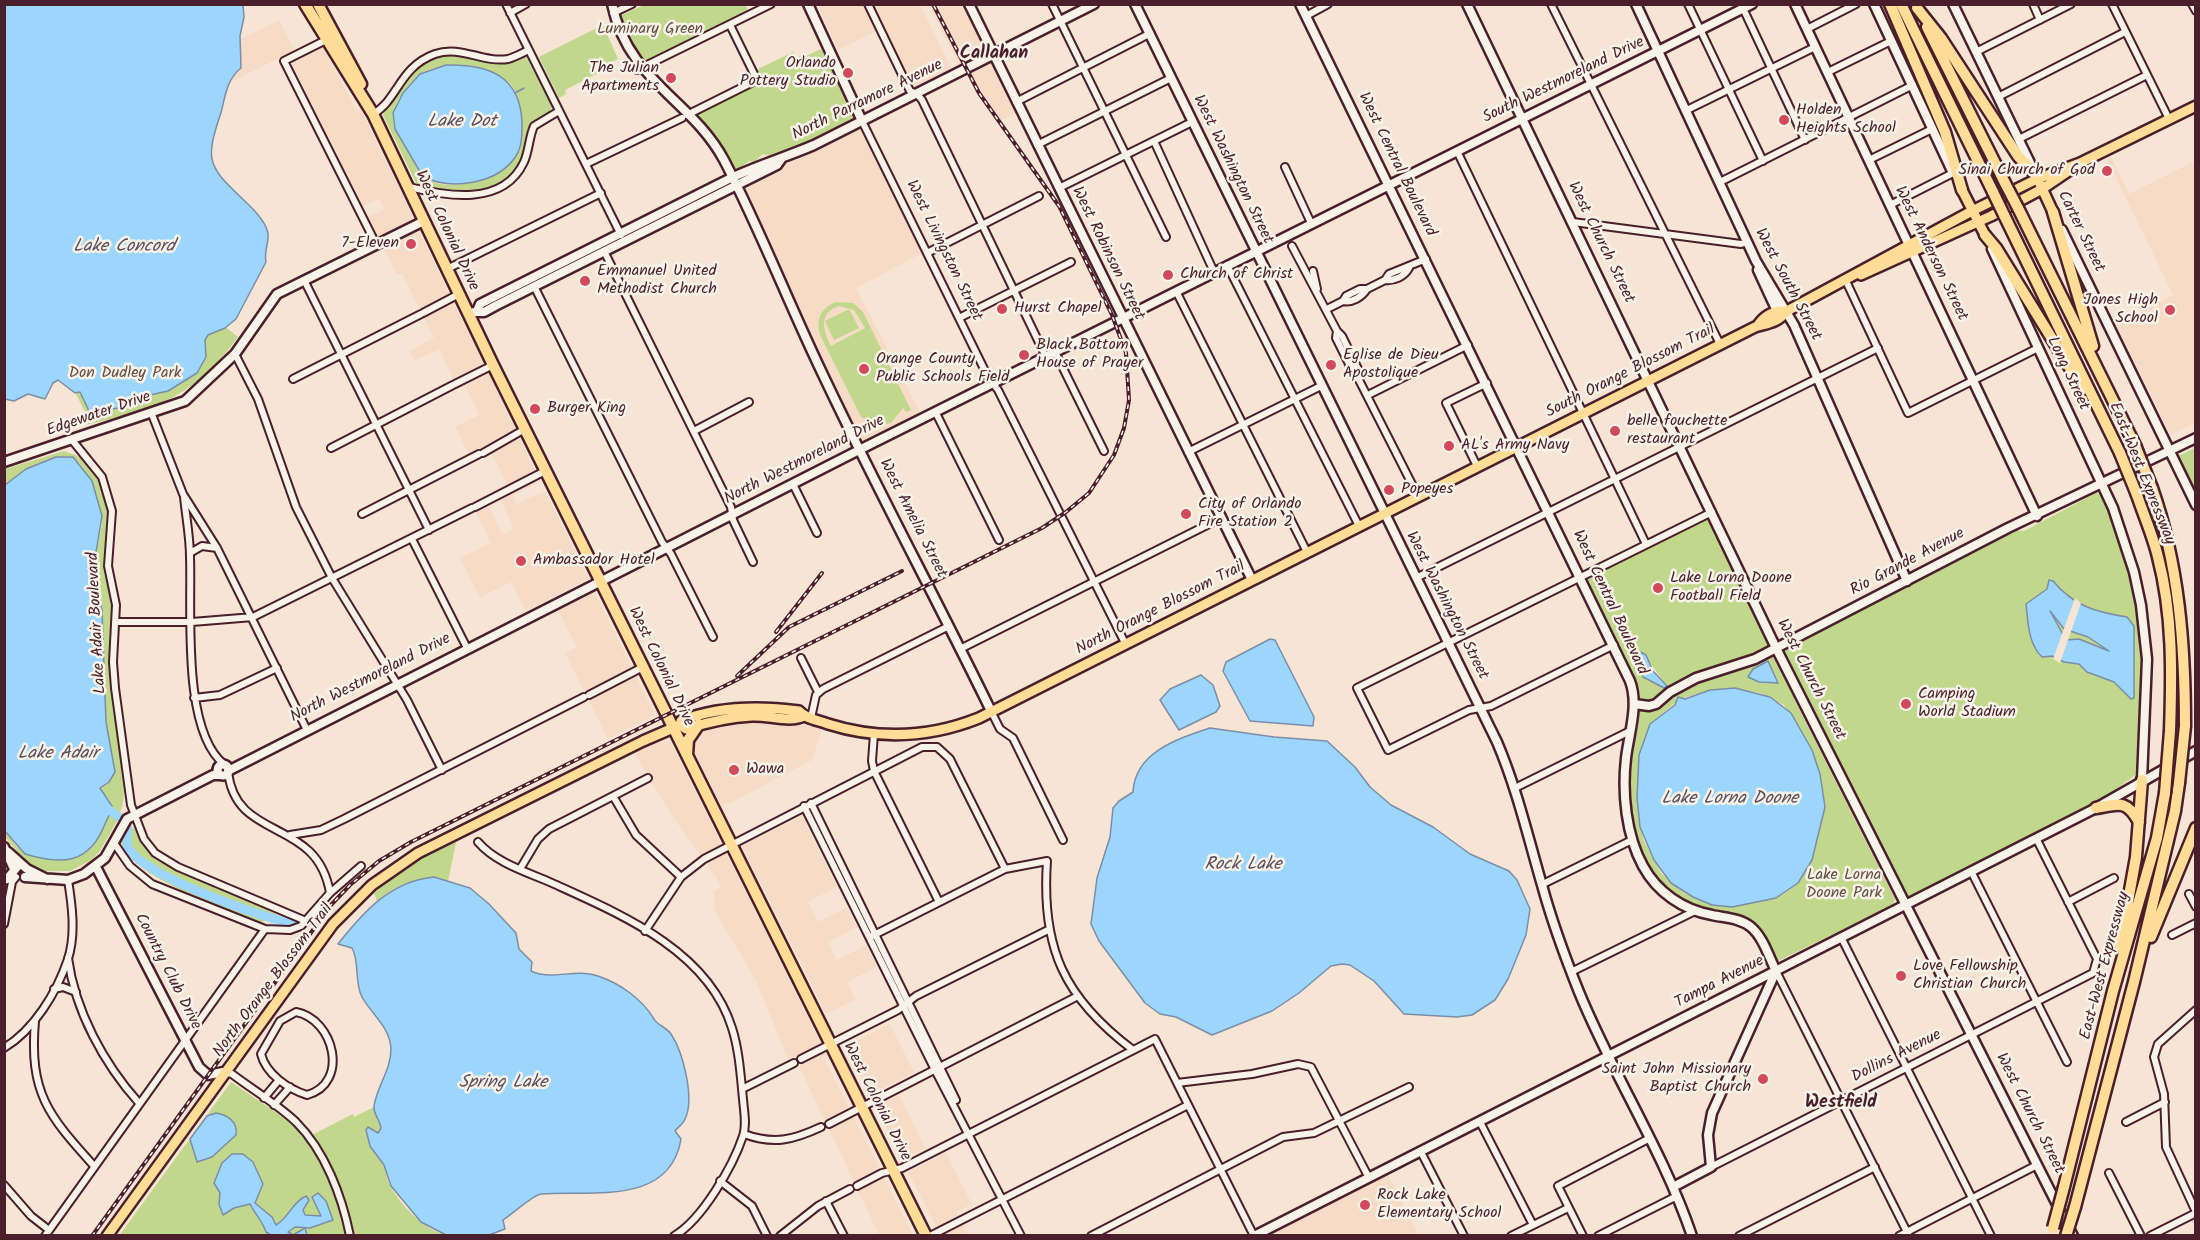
<!DOCTYPE html>
<style>
body{margin:0}
#map{position:relative;width:2200px;height:1240px;overflow:hidden;background:#f6e5d4;font-family:Kalam,sans-serif}
canvas{display:block}
.frame{position:absolute;inset:0;border:6px solid #4a1f2b;pointer-events:none}
</style>
<div id="map">
<canvas width="2200" height="1240"></canvas>
<div class="frame"></div>
</div>
<script>
const ctx = document.querySelector('canvas').getContext('2d');
ctx.lineJoin = 'round';
function fillPath(path, color) {
  ctx.fillStyle = color;
  ctx.fill(path, 'evenodd');
}
function trace(path, color, width, dash) {
  ctx.strokeStyle = color;
  ctx.lineWidth = width;
  ctx.lineCap = dash ? 'butt' : 'round';
  ctx.setLineDash(dash || []);
  ctx.stroke(path);
}
function label(font, color, halo, rows, align = 'center') {
  ctx.font = font + ' Kalam,sans-serif';
  ctx.lineWidth = 5;
  ctx.setLineDash([]);
  ctx.textBaseline = 'middle';
  ctx.strokeStyle = halo;
  ctx.fillStyle = color;
  for (const [text, x, y, turn = 0] of rows) {
    ctx.save();
    ctx.translate(x, y);
    ctx.rotate((+turn || 0) * Math.PI / 180);
    ctx.textAlign = isNaN(turn) ? turn : align;
    if (halo) ctx.strokeText(text, 0, 0);
    ctx.fillText(text, 0, 0);
    ctx.restore();
  }
}
const built = new Path2D(`
 M818 5H920L951 68 907 90 878 30 838 50Z
 M929 5H968L993 56 989 58 1015 113 1001 120 975 84 966 62 959 65Z
 M279 20 294 50 318 38 357 111 361 110 414 219 378 237 368 217 384 209 379 199 363 206 287 54 215 90V52Z
 M860 127 922 253 856 288 922 416 862 445 741 187Z
 M2111 157 2129 194 2195 161V423L2171 435 2116 324 2173 295 2107 159Z
 M418 229 540 481 513 495 517 504 545 491 589 579 526 611 511 582 480 597 460 558 491 543 476 513 489 507 502 534 514 529 496 490 507 484 492 454 483 458 480 451 470 456 455 427 479 415 465 386 457 389 440 349 415 360 410 351 434 338 402 273 397 275 383 247Z
 M594 591 655 715 608 739 565 653 577 647 558 610Z
 M781 720 822 729 812 760 722 807 692 746 693 733 720 724Z
 M670 741 826 1054 823 1056 913 1235H879L800 1068V1060L794 1056 788 1059 757 983 714 909V891L721 887 717 879 677 823 634 753 652 744Z
 M802 816 837 887 808 902 818 922 847 908 857 927 828 942 836 960 866 946 877 967 847 982 856 999 826 1014 742 846Z
 M890 1024 914 1072 870 1095 845 1047Z
 M899 1095 925 1148 902 1160 876 1106Z
 M946 1153 972 1204 956 1212 968 1235H940L908 1172Z
 M1388 1174 1418 1235H1267Z`);
const green = new Path2D(`
 M645 5H745L748 10 645 62 640 60 625 35 619 16Z
 M603 25 618 59 605 65 606 69 565 90 566 94 559 98 539 57Z
 M821 49 855 120 816 141 769 156 763 154 754 162 749 161 740 168H734L697 118 698 113 761 83 758 69 793 52 796 58 800 56 802 58Z
 M454 54 510 61 526 57 552 106 550 112 533 122C526 136 527 153 518 166 497 197 445 203 416 183L383 115C396 84 419 58 454 54ZM446 65H471L510 83C531 109 511 142 502 169 482 182 438 195 420 173 413 165 412 152 406 144 401 136 394 130 393 120 391 105 409 83 420 74 428 69 438 67 446 65Z
 M836 302 853 303 863 312 911 410 906 412 903 408 891 423 876 426 861 417 821 337C815 321 820 308 836 302ZM839 306 854 310 865 328 831 346C823 331 818 313 839 306Z
 M849 309 859 328 834 340 825 321Z
 M219 322 238 337C193 399 156 408 85 425L88 418 61 364Z
 M2195 448V495L2178 456Z
 M64 451 80 457 94 472 108 504 105 567 112 603 111 685 124 792 123 804 118 819 100 851 90 861 70 871H46L25 861 6 838 4 830 17 847 54 861C68 850 119 821 110 801 108 797 103 793 100 790L115 772 106 722 102 611 93 570 102 524 92 481 79 463 67 456 56 457 26 469 5 485V469Z
 M2096 493 2103 494C2141 580 2155 681 2137 774L2098 802 1908 897 1905 895 1783 652 2011 530 2024 531Z
 M1710 517 1771 643 1770 647 1747 661 1741 658 1708 668 1712 671 1672 689H1666L1648 702H1640L1635 681 1586 578ZM1631 654 1650 663 1667 686 1664 688 1643 677Z
 M1771 655 1776 656 1797 694 1794 699 1895 899 1893 905 1778 961C1768 950 1766 933 1754 923 1738 909 1711 915 1693 907 1615 873 1626 775 1638 708L1644 709 1681 687ZM1768 661 1778 681 1777 683 1754 679ZM1735 688 1760 693 1784 705 1807 740 1820 774 1825 807 1812 860 1798 883 1782 895 1732 907 1712 905 1684 893 1661 873 1643 839 1637 798 1650 724 1680 699 1710 690Z
 M130 826C139 830 147 852 158 861L278 915 260 923C230 910 125 875 121 841Z
 M457 838 448 881C422 874 398 883 377 901L374 893C400 871 427 854 457 838Z
 M231 1082 289 1121 304 1139 353 1114 354 1117 374 1107 380 1123V1132L375 1133 368 1127 366 1130C370 1145 377 1154 384 1167 387 1172 386 1177 388 1181 397 1202 423 1230 446 1235L119 1236Z`);
const water = new Path2D(`
 M5 4 243 5 244 17 240 36 241 68C228 78 225 95 222 109 218 123 209 145 212 159 217 184 253 201 266 227 272 239 263 250 266 262L236 319 225 328 208 335 205 340 206 357 197 373 168 391 141 397 124 407 90 413 80 392 75 393 58 380 53 383 45 399 28 394 14 401 5 399Z
 M446 65C489 64 521 76 522 124 522 135 522 147 516 156 497 185 451 190 423 177L395 129 393 113 403 93 420 74Z
 M56 457H73L92 481 102 516 93 570 102 611 106 722 115 772 109 782 100 788 112 806C111 813 108 817 105 824 89 865 61 865 25 854L4 830 5 485 26 469Z
 M2049 580 2053 581C2074 606 2095 612 2127 617L2134 626V698L2131 699 2114 682 2087 672 2079 664 2064 662 2052 656 2042 657C2028 644 2028 621 2026 604L2047 589ZM2050 611 2064 629 2088 637 2109 651 2079 639 2066 640Z
 M1270 639 1275 640 1314 717 1313 726 1250 721 1223 671 1226 662Z
 M1635 649 1646 655 1653 671 1667 686 1664 688 1643 677 1631 654Z
 M1768 661 1778 683 1759 682 1748 677 1753 669Z
 M1201 675 1213 685 1220 706 1216 712 1179 730 1160 700 1170 689Z
 M1735 688 1770 697 1791 713 1812 750 1820 774 1825 807 1812 860 1798 883 1776 898 1732 907 1712 905 1693 897 1671 883 1654 860 1640 827 1637 798 1639 755 1650 724 1675 705 1678 697 1685 699 1710 690Z
 M1210 728 1274 737 1327 741 1355 767 1370 787 1391 805 1433 827 1470 854 1509 871 1517 880 1530 909 1526 935 1508 979 1495 1000 1472 1015 1457 1017 1404 1014 1374 981 1350 965 1342 964 1331 966 1299 993 1272 1011 1212 1035 1176 1017 1160 1014 1145 1003 1099 941 1091 924 1097 878 1110 837 1113 808 1119 801 1133 792C1135 752 1177 739 1210 728Z
 M434 877 470 888 489 904 516 933 519 949 532 962 531 971C552 981 575 968 598 976 621 984 642 999 654 1019 657 1025 666 1027 671 1034 683 1052 696 1101 684 1121 682 1125 677 1128 675 1131L681 1139C670 1207 589 1190 541 1194 533 1195 511 1215 503 1220L505 1229 489 1235H446L421 1222 391 1186 384 1165 370 1146 366 1130 368 1127 378 1133 381 1128C380 1120 373 1114 374 1106 377 1086 391 1070 391 1049 390 1027 372 1015 362 997 354 982 360 962 352 948L338 944C364 911 391 881 434 877Z
 M216 1113C228 1115 238 1122 236 1135L212 1157 197 1162 190 1139 207 1116Z
 M232 1154H243L253 1162 263 1184 255 1203 272 1217 276 1225C289 1218 291 1203 306 1196L309 1200 303 1210 305 1215 321 1216 312 1197 318 1193 326 1201 333 1220 310 1228 295 1227 288 1232 293 1235 305 1228 307 1235H271L266 1232C262 1220 256 1216 250 1204L234 1208 223 1215 219 1204 220 1193 214 1183 222 1163Z`);
const pier = new Path2D(`
 M2075 598 2081 603 2060 663 2053 659Z`);
const stream = new Path2D(`
 M515 93 524 88`);
const river = new Path2D(`
 M103 805 120 818
 M127 827C128 834 125 842 129 849 148 878 258 915 292 924`);
const street = new Path2D(`
 M506 4 621 235
 M868 4 910 91 917 94 922 100 1046 357
 M1052 4 1166 237
 M1551 4 1720 344
 M1688 4 1763 161
 M1741 4 1805 140
 M2033 4 2040 20
 M2112 4 2169 119
 M2192 4 2196 11
 M510 13 526 4
 M613 13 632 4
 M1306 16 1328 4
 M1807 29 1856 4
 M326 40 284 61 376 244
 M1976 52 2071 4
 M637 70 771 4
 M1828 72 1891 41
 M1998 97 2125 32
 M1016 102 1149 34
 M1687 110 1815 47
 M373 114C398 100 399 67 435 54 461 45 482 63 508 59 515 57 522 53 529 50
 M687 115 757 80 730 25
 M862 121 988 377 998 390 1125 643
 M2019 139 2147 75
 M1154 141 1214 272
 M1037 145 1171 78
 M1457 151 1646 544
 M1869 160 1932 129
 M586 164 682 118
 M1285 167 1311 223
 M1720 182 1913 85
 M409 187C446 196 503 207 524 162 529 151 529 137 534 126L559 111
 M1059 188 1192 122
 M1890 205 1953 173
 M1573 222 1741 244 1747 242
 M1292 246 1337 331
 M604 251 731 507 733 520 753 562
 M927 253 1039 196
 M1227 265 1359 526
 M447 269 601 193
 M1313 271 1317 289
 M304 280 429 530
 M1385 280C1394 281 1404 277 1409 268
 M1846 281 1908 413 2038 348
 M534 286 662 542 671 554 713 637
 M1176 291 1307 552
 M1343 301C1352 303 1362 297 1367 289
 M1327 309 1343 301 1346 296 1360 289H1367L1385 280 1389 274 1426 259
 M423 313 459 294
 M959 318 1071 262
 M1337 331 1342 336 1360 373 1359 380 1355 376 1336 338Z
 M1055 352 1104 451
 M235 354 258 399 296 507 332 578 407 700 442 770
 M293 379 421 314
 M1359 380 1418 496
 M455 384 493 365
 M1368 395 1468 345
 M151 412 183 494 217 548 306 728
 M936 413 999 540
 M694 431 749 402
 M72 440 102 477 112 511 108 566 116 605 113 662 115 688 131 805 144 839 155 853 178 867 306 921
 M331 448 453 385
 M1188 452 1321 386
 M483 453 525 429
 M1477 466 1446 403 1487 383
 M793 484 817 533
 M184 497C186 517 190 537 190 557 192 608 181 732 225 765
 M475 507 545 471
 M362 514 479 454
 M412 539 467 648
 M190 553 202 546 217 548
 M1416 578 1878 348
 M116 622H192L253 617 472 508
 M1614 645 1491 706 1469 710 1388 750 1357 688 1712 512
 M960 649 1221 518
 M801 658 818 692
 M589 695 643 667
 M194 698 220 695 277 668
 M991 711 1000 729 1013 738 1063 840
 M811 718 816 695 823 689 949 626
 M874 734 872 761 874 771 939 902
 M228 772C236 843 317 816 330 893
 M1515 788 1630 731
 M613 796 636 835 681 877
 M811 803 956 1100
 M804 806 935 1070 1021 1236
 M290 835 321 830 344 819 584 697
 M478 842C496 863 527 872 552 883 620 914 708 950 732 1028 740 1053 741 1082 744 1109 745 1118 746 1127 743 1136 733 1166 702 1220 674 1236
 M114 843 130 866 152 884 265 929 290 930 301 926 330 893 361 866
 M520 869 538 839 549 829 648 778
 M1971 871 2067 1062
 M1541 885 1632 840
 M2189 894 2196 907
 M2068 902 2114 878
 M4 924 12 882 16 877
 M645 931 681 877 704 859 922 747H937L950 759 1005 869
 M2172 935 2196 923
 M870 937 1005 869 1047 861C1041 948 1064 998 1133 1050
 M1841 937 1991 1236
 M68 958C75 1011 104 1064 139 1103
 M1776 971 1909 1236
 M1571 972 1695 911
 M54 989 63 987 76 992
 M2196 1010 2158 1044 2154 1057 2164 1094 2166 1147 2196 1212
 M296 1012C334 1019 350 1083 307 1095 288 1089 266 1074 261 1054L280 1021Z
 M35 1021C29 1093 48 1115 94 1166
 M4 1048C34 1030 57 992 68 959 76 934 72 905 68 880
 M801 1059 898 1010 916 996 1048 930
 M224 1072 232 1074C253 1090 277 1104 296 1122 325 1151 342 1196 350 1236
 M1177 1083 1252 1074 1298 1064 1311 1067 1369 1178
 M742 1089 794 1063
 M264 1098 279 1080
 M274 1105 290 1087
 M1480 1122 1533 1225
 M2126 1122 2165 1102
 M829 1124 1076 997
 M744 1134C774 1145 793 1140 821 1127
 M1421 1152 1464 1236
 M1711 1167 2093 973 2097 959 2036 838
 M2109 1173 2141 1236
 M720 1181 752 1206 767 1236
 M4 1185 31 1216 49 1230
 M857 1186 882 1173 902 1168 1155 1039 1254 1236
 M826 1201 844 1236
 M45 1236 265 929
 M780 1236 818 1206 850 1189
 M930 1236 1188 1105
 M1091 1236 1283 1137 1314 1133 1409 1087
 M1511 1236 1568 1208
 M1583 1236 1558 1186 1650 1138
 M1598 1236 1677 1196
 M1739 1236 1875 1167
 M1899 1236 2037 1165
 M2150 1236 2196 1213`);
const secondary = new Path2D(`
 M612 4C628 81 691 99 724 160 761 231 790 307 825 379 878 491 937 600 991 711
 M808 4 862 121
 M969 4 1252 580
 M1135 4 1497 742C1517 789 1528 837 1542 885 1552 922 1565 957 1579 992 1613 1075 1663 1151 1692 1236
 M1300 4 1630 681C1639 705 1629 733 1626 758 1622 793 1626 835 1643 866 1657 892 1683 910 1712 915 1725 918 1740 918 1751 927 1763 937 1769 957 1776 971
 M1467 4 1776 648 2073 1236
 M1636 4 1756 261 1794 325 1907 581
 M1795 4 2037 516
 M1874 4 1952 171
 M1953 4 2032 167
 M2062 230 2196 505
 M1992 249 2113 508 2134 572 2141 605 2147 659 2142 780
 M1758 270 1777 311
 M477 311 480 304 731 178C759 165 786 157 814 145L1094 4
 M474 312H484L497 305 777 165 782 158
 M4 462 185 401 235 354 277 294 424 221
 M1634 704 1649 706 1656 704 1670 692 1696 678 1755 659 2008 528 2196 438
 M217.5 770a5.5 5.5 0 1 1 11 0a5.5 5.5 0 1 1-11 0Z
 M228 771 867 446 1752 4
 M4 847 14 869
 M8 852 27 869 47 879
 M96 867 199 1067 208 1075 223 1072
 M25 877 68 880 84 874 105 858 127 819 213 775H220
 M7 879 18 866
 M1673 1187 1711 1167 1708 1135 1712 1113 1776 971
 M1254 1236 2096 808 2196 751`);
const primary = new Path2D(`
 M2040 184 2053 212
 M1962 190 1985 235
 M1861 275 1991 216 2042 189 2073 168
 M1758 325C1765 315 1774 310 1787 311
 M680 725 686 729C708 722 729 717 752 716 768 715 790 723 804 716
 M107 1236 333 924 372 885 418 853 643 741 680 725 681 721C718 706 760 706 799 711 806 719 818 720 828 724 879 740 929 738 979 718L1755 327C1768 323 1777 323 1787 311L1972 211 2037 179 2080 163 2196 106`);
const highway = new Path2D(`
 M305 4 373 114 493 365 926 1236
 M318 4 361 84
 M1890 4 1945 132 1962 190
 M1901 4 1993 192
 M1917 8 1941 38 2018 156 2034 173
 M1927 27 2006 185
 M2018 208 2135 445
 M2053 212 2093 346
 M2004 215 2120 453
 M1985 235 1996 248 2083 389
 M2152 488C2179 565 2185 645 2185 726
 M2137 495C2144 516 2153 536 2158 557 2173 614 2172 673 2170 731
 M687 755 688 740 699 724
 M2096 808C2119 804 2126 799 2139 822
 M2151 937 2196 828
 M2120 946 2136 857 2142 780
 M2064 1187 2113 991 2157 838 2165 793
 M2075 1207 2134 982 2175 811 2179 783`);
const rail = new Path2D(`
 M776 632 822 573
 M737 676 789 627 902 571
 M92 1236 331 905 350 885 379 861 411 842 1042 528 1066 512 1089 493 1114 455 1124 428 1129 400 1126 353 1112 315 1059 206 979 93 933 4`);
const highwayBridge = new Path2D(`
 M2006 185 2018 208
 M1993 192 2004 215
 M2135 445 2152 488
 M2120 453 2137 495
 M2179 783 2185 726
 M2165 793 2170 731
 M2053 1228 2064 1187
 M2066 1236 2075 1207`);
const markers = [
 [848,73,6,"#d1495b"],
 [671,78,6,"#d1495b"],
 [1784,120,6,"#d1495b"],
 [2107,171,6,"#d1495b"],
 [411,244,6,"#d1495b"],
 [1168,275,6,"#d1495b"],
 [585,281,6,"#d1495b"],
 [1002,309,6,"#d1495b"],
 [2170,310,6,"#d1495b"],
 [1024,355,6,"#d1495b"],
 [1331,365,6,"#d1495b"],
 [864,369,6,"#d1495b"],
 [535,409,6,"#d1495b"],
 [1615,431,6,"#d1495b"],
 [1449,446,6,"#d1495b"],
 [1389,490,6,"#d1495b"],
 [1186,514,6,"#d1495b"],
 [521,561,6,"#d1495b"],
 [1658,588,6,"#d1495b"],
 [1906,704,6,"#d1495b"],
 [734,770,6,"#d1495b"],
 [1901,976,6,"#d1495b"],
 [1763,1079,6,"#d1495b"],
 [1365,1205,6,"#d1495b"]
];
const parkNames = [
 ["Luminary Green",650,30],
 ["Don Dudley Park",125,374],
 ["Lake Lorna",1844,876],
 ["Doone Park",1844,894]
];
const poiNames = [
 ["Orlando",836,64,"right"],
 ["Pottery Studio",836,82,"right"],
 ["The Julian",659,69,"right"],
 ["Apartments",659,87,"right"],
 ["Holden",1796,111],
 ["Heights School",1796,129],
 ["Sinai Church of God",2095,171,"right"],
 ["7-Eleven",399,244,"right"],
 ["Emmanuel United",597,272],
 ["Methodist Church",597,290],
 ["Church of Christ",1180,275],
 ["Jones High",2158,301,"right"],
 ["School",2158,319,"right"],
 ["Hurst Chapel",1014,309],
 ["Black Bottom",1036,346],
 ["House of Prayer",1036,364],
 ["Eglise de Dieu",1343,356],
 ["Apostolique",1343,374],
 ["Orange County",876,360],
 ["Public Schools Field",876,378],
 ["Burger King",547,409],
 ["belle fouchette",1627,422],
 ["restaurant",1627,440],
 ["AL's Army Navy",1461,446],
 ["Popeyes",1401,490],
 ["City of Orlando",1198,505],
 ["Fire Station 2",1198,523],
 ["Ambassador Hotel",533,561],
 ["Lake Lorna Doone",1670,579],
 ["Football Field",1670,597],
 ["Camping",1918,695],
 ["World Stadium",1918,713],
 ["Wawa",746,770],
 ["Love Fellowship",1913,967],
 ["Christian Church",1913,985],
 ["Saint John Missionary",1751,1070,"right"],
 ["Baptist Church",1751,1088,"right"],
 ["Rock Lake",1377,1196],
 ["Elementary School",1377,1214]
];
const streetNames = [
 ["South Westmoreland Drive",1564,81,-26],
 ["North Parramore Avenue",868,101,-26],
 ["West Central Boulevard",1396,165,64],
 ["West Washington Street",1232,170,64],
 ["West Colonial Drive",446,231,65],
 ["Carter Street",2080,232,64],
 ["West Church Street",1600,243,64],
 ["West Livingston Street",943,251,64],
 ["West Robinson Street",1107,254,64],
 ["West Anderson Street",1930,254,64],
 ["West South Street",1787,285,62],
 ["South Orange Blossom Trail",1631,372,-27],
 ["Long Street",2067,374,65],
 ["Edgewater Drive",99,415,-19],
 ["North Westmoreland Drive",805,461,-27],
 ["East-West Expressway",2141,474,68],
 ["West Amelia Street",912,519,63],
 ["Rio Grande Avenue",1908,563,-28],
 ["West Central Boulevard",1609,603,65],
 ["West Washington Street",1446,606,63],
 ["North Orange Blossom Trail",1161,609,-27],
 ["Lake Adair Boulevard",98,623,-93],
 ["West Colonial Drive",660,667,64],
 ["North Westmoreland Drive",371,679,-27],
 ["West Church Street",1810,680,63],
 ["East-West Expressway",2106,966,-75],
 ["Country Club Drive",167,972,63],
 ["North Orange Blossom Trail",274,981,-53],
 ["Tampa Avenue",1720,983,-27],
 ["Dollins Avenue",1897,1057,-27],
 ["West Colonial Drive",876,1102,63],
 ["West Church Street",2029,1114,63]
];
const neighbourhoodNames = [
 ["Callahan",994,55],
 ["Westfield",1841,1104]
];
const waterNames = [
 ["Lake Dot",462,123],
 ["Lake Concord",124,248],
 ["Lake Adair",58,755],
 ["Lake Lorna Doone",1730,800],
 ["Rock Lake",1243,866],
 ["Spring Lake",503,1084]
];
fillPath(built, '#f6dbc6');
fillPath(green, '#c1d78c');
fillPath(water, '#9cd6fc');
trace(water, '#7b8da8', 1.5);
fillPath(pier, '#f6e5d4');
trace(stream, '#7b8da8', 1.5);
trace(river, '#9cd6fc', 9);
trace(street, '#4a1f2b', 10);
trace(secondary, '#4a1f2b', 13);
trace(primary, '#4a1f2b', 14);
trace(highway, '#4a1f2b', 15);
trace(street, '#f7f3e8', 6);
trace(secondary, '#f7f3e8', 8);
trace(primary, '#ffdd96', 9);
trace(highway, '#ffdd96', 10);
trace(rail, '#4a1f2b', 4);
trace(rail, '#f7f3e8', 1.5, [4.5]);
trace(highwayBridge, '#4a1f2b', 15, []);
trace(highwayBridge, '#ffdd96', 10);
for (const [x, y, r, color] of markers) {
  const dot = new Path2D();
  dot.arc(x, y, r, 0, 2 * Math.PI);
  ctx.fillStyle = color;
  ctx.fill(dot);
  trace(dot, '#f7f3e8', 2);
}
label('16px', '#684d43', '#f7f3e8', parkNames);
label('16px', '#4a1f2b', '#f7f3e8', poiNames, 'left');
label('16px', '#4a1f2b', '#f7f3e8', streetNames);
label('bold 18px', '#4a1f2b', '#f7f3e8', neighbourhoodNames);
label('italic 18px', '#5e4d5f', '#f7f3e8', waterNames);
</script>
